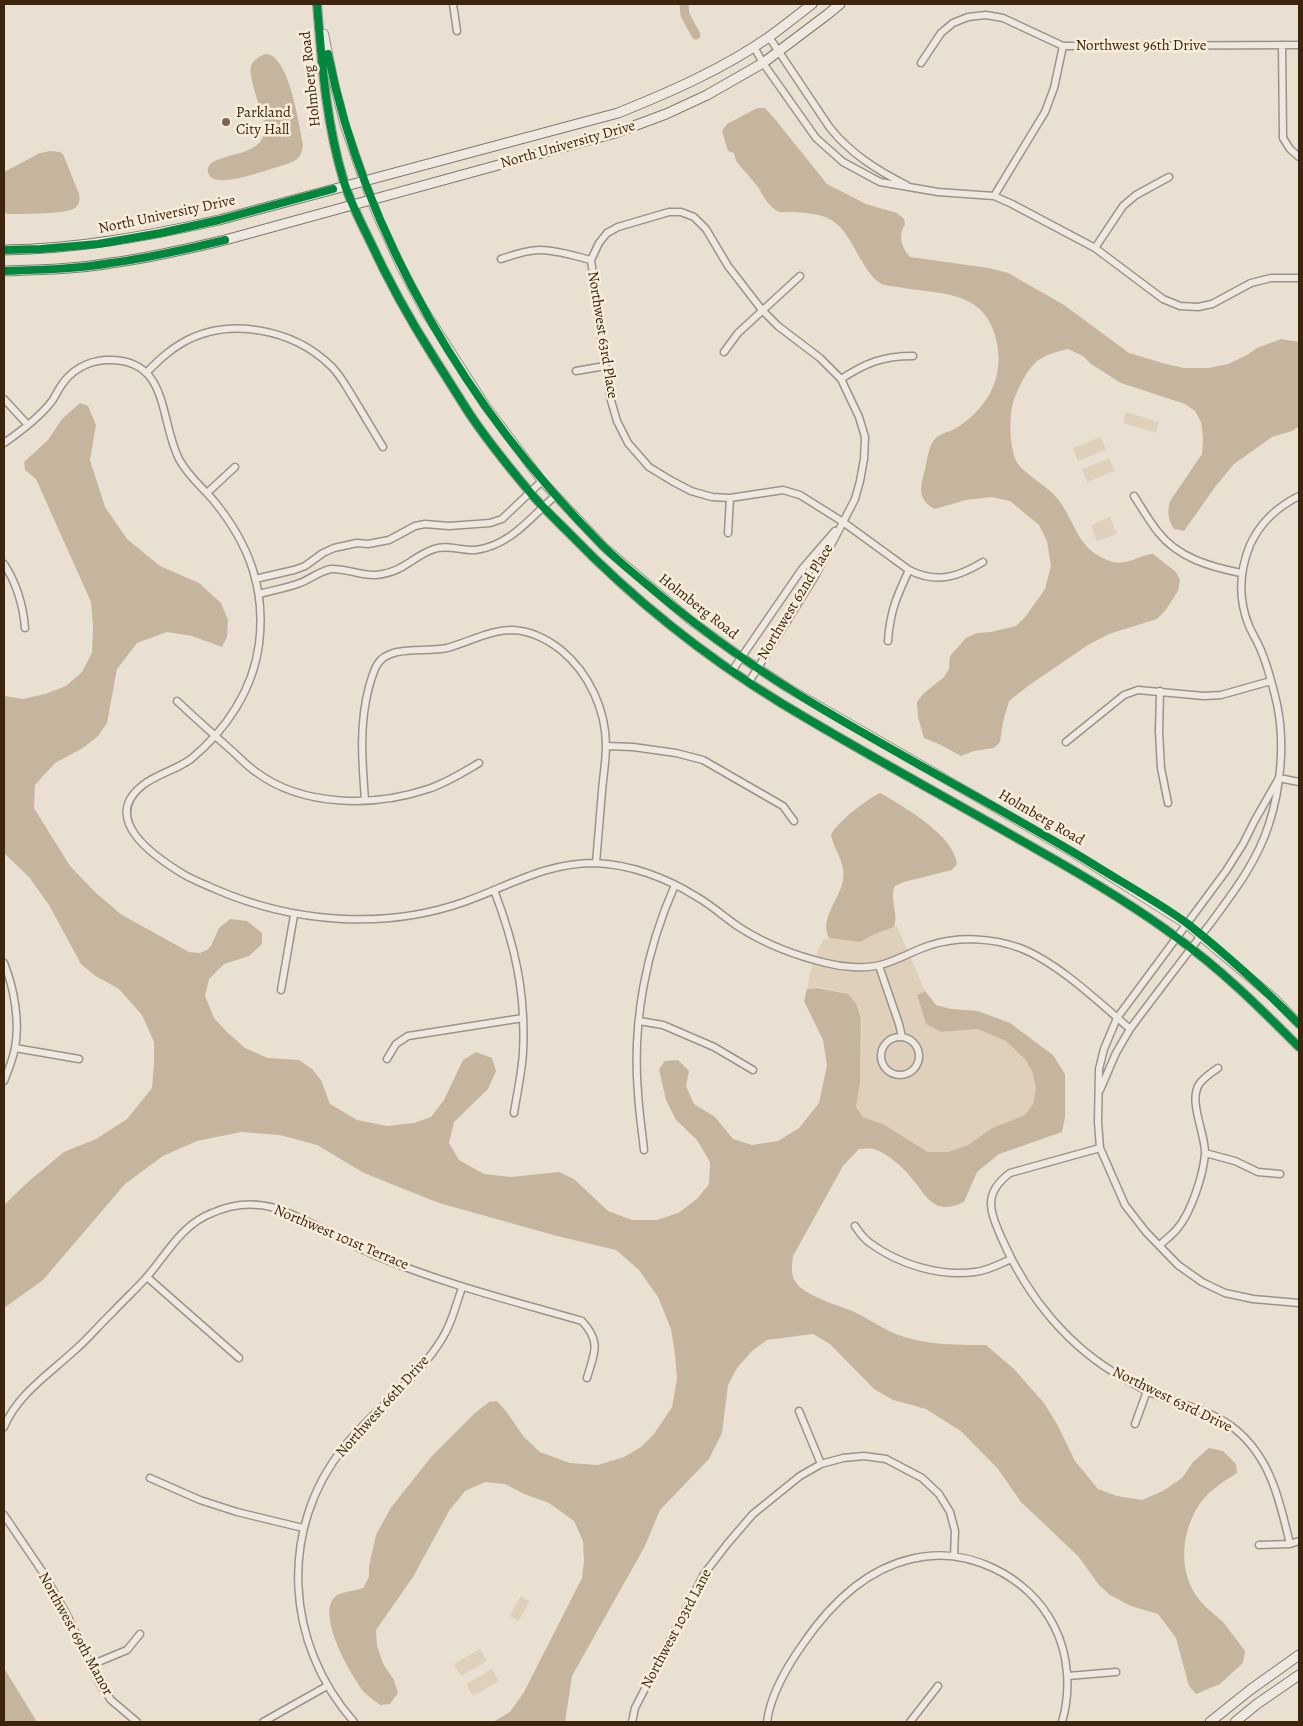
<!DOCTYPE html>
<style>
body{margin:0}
#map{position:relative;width:1303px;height:1726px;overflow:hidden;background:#eae0d2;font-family:Alegreya,serif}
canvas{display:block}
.frame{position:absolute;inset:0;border:5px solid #3d250d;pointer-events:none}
</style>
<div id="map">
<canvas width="1303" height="1726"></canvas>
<div class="frame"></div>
</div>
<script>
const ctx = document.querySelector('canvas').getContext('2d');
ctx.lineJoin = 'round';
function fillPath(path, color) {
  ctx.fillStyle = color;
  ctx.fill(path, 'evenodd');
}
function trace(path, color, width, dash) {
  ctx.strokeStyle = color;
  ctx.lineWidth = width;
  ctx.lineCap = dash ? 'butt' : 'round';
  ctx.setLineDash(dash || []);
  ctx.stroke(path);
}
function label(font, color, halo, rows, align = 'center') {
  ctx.font = font + ' Alegreya,serif';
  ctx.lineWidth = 5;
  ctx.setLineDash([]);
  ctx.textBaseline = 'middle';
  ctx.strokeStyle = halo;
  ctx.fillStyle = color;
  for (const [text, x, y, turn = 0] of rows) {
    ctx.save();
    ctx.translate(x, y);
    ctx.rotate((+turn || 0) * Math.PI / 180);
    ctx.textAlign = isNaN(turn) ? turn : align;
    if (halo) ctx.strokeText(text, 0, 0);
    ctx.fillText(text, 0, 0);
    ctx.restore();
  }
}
const green = new Path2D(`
 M1126 412 1159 422 1156 433 1123 423Z
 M1101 437 1106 450 1078 461 1073 448Z
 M1109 458 1115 471 1087 482 1082 469Z
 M1110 517 1117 534 1097 541 1091 525Z
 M897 926 925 991 917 995 926 1024 941 1032 977 1029 1006 1041 1025 1059 1032 1071 1036 1088 1033 1104 1025 1115 992 1128 968 1145 948 1152H928L883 1124 863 1117 856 1107 860 1083 862 1018 856 1003 848 994 819 987 807 989 812 965 823 940 829 938 860 942 875 934Z
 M521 1596 530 1602 518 1621 509 1616Z
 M480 1649 487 1661 461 1676 454 1664Z
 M492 1669 499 1681 473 1696 466 1684Z`);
const water = new Path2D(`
 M265 54C289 53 299 125 303 144 302 154 300 159 290 163 273 168 235 182 219 180 214 180 209 177 208 172 205 149 272 163 264 122 261 110 248 76 251 66 253 60 260 56 265 54Z
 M757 108H765L774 118 827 184 866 204 897 213 904 219 905 224C898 236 901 247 910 257L989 268 1008 273 1064 305 1129 353 1166 364 1184 368H1209L1228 364 1247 355 1257 348 1281 339 1299 342V426L1292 431 1272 437 1234 464 1215 487 1184 531 1174 529C1168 519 1167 512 1170 501L1202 454 1203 437 1201 422 1195 411 1185 404 1121 383 1091 364 1083 356 1068 349C1059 351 1048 354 1040 359 1028 366 1014 395 1012 408 1009 422 1010 452 1018 464 1028 477 1050 487 1060 502 1077 526 1078 550 1110 561 1125 567 1139 555 1153 554L1176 572 1180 580 1178 591 1165 611 1157 619 1109 634 1088 645 1028 686 1009 701 1003 722 1000 742 994 748 974 751 961 756 941 745 924 738 918 717 917 702 923 694 944 677 949 669 950 656 966 638 977 633 991 632 1016 626 1026 616 1045 589 1051 566 1047 541 1039 525 1010 501 992 497 966 500 935 509C913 498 923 482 926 464 928 456 929 445 935 439 941 432 951 432 958 427 991 405 1007 372 994 332 980 289 934 294 898 287 893 286 884 286 880 283 863 272 854 240 838 225 825 213 807 213 791 212 787 212 780 213 777 211 768 206 763 195 758 187 751 178 743 170 736 161L734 153 728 151 722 131 727 124Z
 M50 151 60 152 63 154 79 194C80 199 80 204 75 208 68 214 21 214 9 214L4 213V172L40 153Z
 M80 403 88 406 96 425 90 460 105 507 127 539 160 566 199 583 221 603 228 620 227 637 222 647 192 636 167 632 137 643 117 669 107 723 98 736 83 748 55 763 35 785 34 808 70 866 96 893 122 915 189 952 200 953 207 950 211 946 219 928 230 919 247 921 262 933V944L249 956 224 964 209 979 205 996 214 1018 228 1033 245 1048 268 1058 299 1060 312 1069 321 1080 330 1104 357 1120 387 1126 414 1123 431 1117 444 1100 463 1060 476 1052 492 1058 496 1071 488 1089 454 1122 449 1143 459 1160 484 1174 511 1177 559 1172 574 1179 608 1211 632 1220H657L678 1213 697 1199 709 1184 710 1162 697 1140 676 1120 666 1100 659 1069 665 1061 678 1060 689 1071 686 1086 694 1104 715 1117 733 1139 752 1145 778 1141 799 1128 819 1103 827 1065 823 1040 804 1001 807 989 818 988 848 994 856 1003 861 1018 860 1083 856 1107 863 1117 883 1124 928 1152H948L968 1145 992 1128 1025 1115 1033 1104 1036 1088 1032 1071 1025 1059 1006 1041 977 1029 941 1032 926 1024 917 995 925 991 936 1005 951 1009 978 1011 1010 1023 1053 1055 1065 1074V1117L1062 1132 999 1154 977 1172 964 1202C937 1215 929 1201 914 1181 905 1169 889 1154 874 1149 870 1148 863 1149 859 1149L843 1166 793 1256C792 1266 790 1277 798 1285 806 1295 838 1306 850 1310 864 1316 877 1325 891 1332 921 1345 954 1345 986 1345L1014 1369 1044 1403 1058 1426 1075 1461 1098 1489 1117 1496 1142 1500 1163 1491 1182 1478 1193 1462 1209 1448 1223 1451 1236 1464 1237 1473C1224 1481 1207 1492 1199 1505 1180 1534 1178 1575 1201 1602 1208 1610 1217 1616 1224 1623 1231 1632 1238 1642 1245 1651L1243 1663 1220 1684 1196 1694 1189 1686 1176 1638 1158 1614 1131 1606 1110 1595 1099 1585 1078 1556 1021 1502 998 1469 962 1432 926 1409 893 1400 874 1389 830 1344 813 1334 767 1340 752 1351 737 1368 728 1385 722 1433 709 1459 660 1510 645 1546 572 1676 565 1722H493L510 1712 524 1692 582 1578 584 1561 583 1541 574 1521 549 1503 524 1494 505 1484 485 1482 465 1491 449 1511 413 1577 376 1630 377 1645 383 1664 394 1680 398 1693 390 1704 380 1705C375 1701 369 1697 365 1693 352 1678 313 1611 337 1595 340 1593 357 1590 363 1588L369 1577V1566L376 1535 390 1509 431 1457 475 1413 489 1402 497 1401 505 1410 524 1437 540 1452 570 1463 598 1465 624 1457 641 1447 654 1434 672 1407 677 1379 675 1354 671 1329 658 1297 639 1270 616 1250 557 1236 439 1203 364 1173 317 1145 280 1135 241 1132 197 1141 163 1156 125 1184 43 1280 4 1308V1205L29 1181 64 1152 96 1139 127 1119 152 1088 154 1064V1042L142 1015 119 989 94 975 81 964 49 905 29 877 4 853V696L23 699 45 694 66 686 82 672 92 653 93 626 91 602 36 479 25 470 24 462 48 440 62 419Z
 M880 793C903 806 954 835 957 864L952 870 904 882 895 886C889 900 899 914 894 927L875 934 860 942 829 938C819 918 840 899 843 880 846 863 834 850 831 835 836 823 867 799 880 793Z
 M4 1668 37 1722H4Z`);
const canal = new Path2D(`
 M684 4 685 15 696 35`);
const minor = new Path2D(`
 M453 4 457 31
 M769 37 830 128C851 154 877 170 906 185
 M1282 45 1283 138 1290 149 1299 157
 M754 47 763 63 816 138 843 162 880 182 938 192 994 196 1012 204 1095 248 1163 299 1180 306 1198 307 1212 304 1251 283 1271 278H1299
 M921 63 941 33 953 23 968 17 986 15 1003 18 1063 46 1299 45
 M994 196 1045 112 1054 88 1063 46
 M1095 248 1123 206 1136 195 1169 177
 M501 259C513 255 526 250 540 250 557 250 574 256 591 260
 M591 260 599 243 607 233 618 227 669 212H681L694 217 706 229 728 266 762 310 778 326 820 358 841 379 859 417 865 437 864 459 860 481 855 499 815 576 749 682
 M591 260 610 397 617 421 628 443 649 467 672 481 691 491 712 497 730 498 783 490 800 495 843 522 909 570C937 584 958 577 983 562
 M724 352 738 333 800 276
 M576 371 605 366
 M147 372C158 361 168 351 182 343 229 316 294 329 332 367 341 376 347 388 354 399 364 415 373 431 383 447
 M841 379C866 363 882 356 913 356
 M4 399 28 425
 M4 443C20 432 39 418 52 401 55 397 58 390 61 386 71 370 88 361 106 360 170 357 159 420 179 459 188 476 202 487 214 501 249 544 266 589 259 644 253 690 226 730 191 759 176 770 157 774 143 785 99 819 155 857 183 874 193 880 204 884 215 889 293 923 384 930 464 902 509 886 545 863 594 863 630 864 667 878 697 897 713 906 726 919 742 929 766 944 797 956 826 963 841 967 864 969 880 965 897 961 914 950 931 945 959 936 993 938 1020 948 1057 962 1100 1003 1130 1029
 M207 493 235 467
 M1134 496C1142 508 1149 521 1158 532 1178 558 1211 567 1241 573
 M728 533 730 498
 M4 564C17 584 23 604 25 628
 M255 579 294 570 305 566 323 553 334 548 357 543 368 544 389 540 415 526 425 524 449 526 490 523 502 519 542 481
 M259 594C273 590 287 588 300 583 310 579 320 571 331 569 346 568 360 576 376 575 405 572 411 557 434 549 448 544 461 551 475 550 510 546 531 517 555 496
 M888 641C890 611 897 596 909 570
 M732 671 802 569 835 531
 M1160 691 1159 732 1161 768 1168 803
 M177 701C195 718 213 734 231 750 239 757 247 766 256 772 303 807 374 807 428 789 446 783 462 773 479 763
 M1066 742 1124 695 1138 690 1204 696 1221 695 1271 681
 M606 746 633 747 676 753 703 760 783 806 794 821
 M1279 778 1255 820 1243 844 1226 871 1117 1018 1104 1049 1099 1069 1098 1122 1100 1148 1125 1205 1146 1232 1178 1265 1202 1282 1225 1293 1253 1299 1299 1303
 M1279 778 1299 782
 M365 800C362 761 359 724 369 687 371 680 373 672 377 665 389 644 425 653 447 648 469 642 489 630 513 630 531 631 547 639 561 650 589 673 606 710 606 746 606 761 603 777 602 791 600 815 598 839 596 863
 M494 890C515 945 526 993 523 1052 522 1072 517 1093 514 1113
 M4 963C14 988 20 1021 15 1048 13 1059 8 1071 4 1081
 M879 966 899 1024 902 1037
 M281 990 294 915
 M639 1021 663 1025 714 1047 753 1070
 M881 1056a19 19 0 1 1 38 0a19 19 0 1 1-38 0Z
 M15 1048 79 1059
 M387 1059 396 1044 408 1036 523 1018
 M1100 1090 1116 1053 1130 1029C1156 994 1183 959 1210 924 1233 893 1257 862 1269 824 1281 787 1285 742 1277 704 1273 687 1269 670 1262 653 1259 644 1253 635 1249 626 1238 599 1239 572 1250 545 1260 523 1277 507 1299 496
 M1100 1148 1010 1173C982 1194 990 1211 1002 1239 1028 1298 1069 1348 1125 1379 1133 1383 1141 1389 1149 1392 1178 1404 1210 1409 1235 1429 1271 1458 1280 1502 1290 1544
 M644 1150C642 1131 639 1112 638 1093 632 1022 646 950 675 885
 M1205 1153 1235 1161 1258 1172 1280 1174
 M855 1226C859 1232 864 1239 870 1243 898 1264 940 1277 975 1272 987 1271 1000 1264 1011 1259
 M1160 1245C1165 1240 1172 1235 1177 1229 1191 1213 1203 1176 1205 1154 1206 1134 1187 1100 1200 1083 1205 1077 1212 1072 1218 1068
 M147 1277 239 1358
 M799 1411 821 1464
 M1135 1424 1147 1391
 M4 1427C17 1395 49 1374 75 1350 88 1339 99 1325 112 1313 123 1301 135 1290 146 1278 167 1254 181 1225 212 1213 232 1204 254 1202 275 1208 310 1219 343 1242 377 1256 444 1284 513 1301 582 1321 602 1343 594 1353 587 1378
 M150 1478 200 1500 237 1512 303 1528
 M4 1515 44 1574 68 1617 100 1684 111 1700 137 1722
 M1259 1545 1290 1544 1299 1541
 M91 1665 127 1650 140 1634
 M1068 1676 1116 1672
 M263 1722 327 1686
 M354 1722C285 1644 278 1529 344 1447 373 1410 420 1377 443 1337 452 1323 456 1304 462 1288
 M632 1722 635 1708 704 1574 728 1543 753 1514 800 1476 821 1464 843 1458 864 1456 886 1459 922 1478 939 1494 950 1512 955 1531 954 1556
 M767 1722C770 1696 788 1665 803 1644 829 1606 864 1570 911 1559 966 1545 1028 1575 1054 1626 1069 1655 1071 1691 1062 1722
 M910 1722 938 1686`);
const tertiary = new Path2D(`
 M317 4C322 64 326 123 344 182 350 201 359 219 368 237 387 278 408 317 433 356 445 375 457 394 469 413 487 440 508 466 529 491 541 506 556 520 570 534 633 599 704 656 781 703 865 754 951 800 1036 849 1084 876 1132 904 1176 937 1221 969 1260 1008 1299 1047
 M324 34 334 83 345 126 364 181 378 217 401 267 424 310 485 405 542 481 604 547 690 620 741 657 788 688 1075 854 1186 924 1274 998 1299 1024`);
const secondary = new Path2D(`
 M4 250C77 249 148 236 219 220L618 113C670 92 723 69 769 37 784 26 798 15 812 4
 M4 271C40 270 76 269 111 263 150 258 187 249 225 240L615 133 666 114 707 95 763 63 828 14 840 4
 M1210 1722 1250 1690 1299 1655
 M1235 1722 1257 1704 1299 1675`);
const cycleway = new Path2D(`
 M317 4C322 64 326 123 344 182 350 201 359 219 368 237 387 278 408 317 433 356 445 375 457 394 469 413 487 440 508 466 529 491 541 506 556 520 570 534 633 599 704 656 781 703 865 754 951 800 1036 849 1084 876 1132 904 1176 937 1221 969 1260 1008 1299 1047
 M328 54C365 238 470 412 602 545 619 562 638 577 656 592 707 635 762 673 819 707 909 761 1002 809 1091 863 1123 883 1158 902 1188 924 1227 955 1264 989 1299 1024
 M4 250 41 249 98 244 161 233 219 220 333 189
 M4 271C40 270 76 269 111 263 150 258 187 249 225 240`);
const markers = [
 [226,122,5,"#7a6652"]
];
const streetNames = [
 ["Northwest 96th Drive",1141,46],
 ["Holmberg Road",311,79,-96],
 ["North University Drive",568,145,-16],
 ["North University Drive",167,215,-12],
 ["Northwest 63rd Place",602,335,81],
 ["Northwest 62nd Place",796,602,-59],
 ["Holmberg Road",698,607,38],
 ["Holmberg Road",1041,818,30],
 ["Northwest 101st Terrace",341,1238,23],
 ["Northwest 63rd Drive",1172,1400,26],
 ["Northwest 66th Drive",383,1407,-48],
 ["Northwest 103rd Lane",677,1629,-62],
 ["Northwest 69th Manor",75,1634,61]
];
const poiNames = [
 ["Parkland",236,113],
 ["City Hall",236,130]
];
fillPath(green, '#ded0bb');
fillPath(water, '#c6b59e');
trace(canal, '#c6b59e', 9);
trace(minor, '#9c9388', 9);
trace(tertiary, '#9c9388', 10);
trace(secondary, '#82796e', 11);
trace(minor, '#eee8e1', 6);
trace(tertiary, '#eee8e1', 8);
trace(secondary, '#eee8e1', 9);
trace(cycleway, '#00873e', 8);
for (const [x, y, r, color] of markers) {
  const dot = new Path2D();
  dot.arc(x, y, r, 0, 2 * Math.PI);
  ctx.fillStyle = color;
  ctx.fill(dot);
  trace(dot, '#f8ecdb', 2);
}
label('15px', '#3d250d', '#f8ecdb', streetNames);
label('15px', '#3d250d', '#f8ecdb', poiNames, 'left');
</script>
